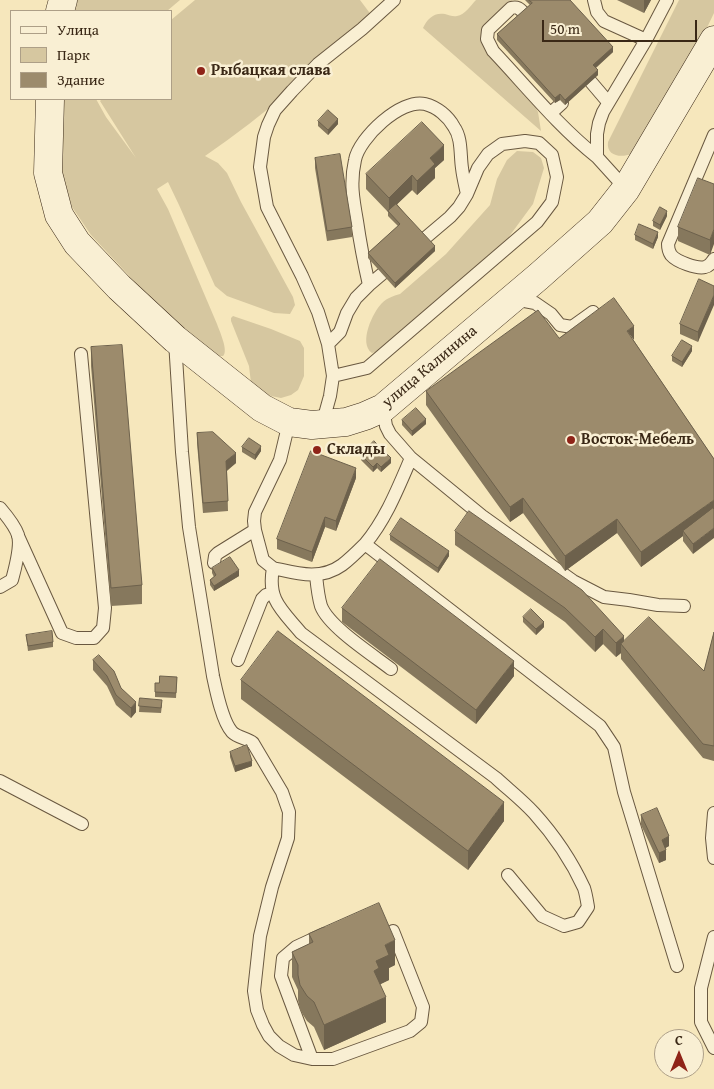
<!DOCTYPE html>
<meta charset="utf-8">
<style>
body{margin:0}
#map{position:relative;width:714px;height:1089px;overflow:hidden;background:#f6e7bc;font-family:"Gentium Book Plus",serif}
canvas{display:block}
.legend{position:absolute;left:10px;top:10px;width:162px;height:90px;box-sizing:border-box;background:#f9efd3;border:1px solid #ad9f87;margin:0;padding:6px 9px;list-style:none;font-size:15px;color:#3a2816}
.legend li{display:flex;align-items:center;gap:10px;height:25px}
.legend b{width:25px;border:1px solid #ad9f87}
.north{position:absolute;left:654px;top:1029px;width:50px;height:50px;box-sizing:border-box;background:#f9efd3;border:1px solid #ad9f87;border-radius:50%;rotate:0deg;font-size:14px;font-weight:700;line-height:20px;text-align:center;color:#3a2816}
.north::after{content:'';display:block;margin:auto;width:18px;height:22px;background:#8f2418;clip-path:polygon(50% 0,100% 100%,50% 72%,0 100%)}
.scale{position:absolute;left:542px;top:20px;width:155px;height:22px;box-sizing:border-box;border:2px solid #3a2816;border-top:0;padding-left:6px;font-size:15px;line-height:18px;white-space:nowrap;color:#3a2816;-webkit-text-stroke:4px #f9efd3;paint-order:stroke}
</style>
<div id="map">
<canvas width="714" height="1089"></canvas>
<ul class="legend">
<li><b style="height:6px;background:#f9efd3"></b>Улица</li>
<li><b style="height:14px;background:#d6c7a0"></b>Парк</li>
<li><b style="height:14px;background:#9c8b6c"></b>Здание</li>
</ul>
<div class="north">С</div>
<div class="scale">50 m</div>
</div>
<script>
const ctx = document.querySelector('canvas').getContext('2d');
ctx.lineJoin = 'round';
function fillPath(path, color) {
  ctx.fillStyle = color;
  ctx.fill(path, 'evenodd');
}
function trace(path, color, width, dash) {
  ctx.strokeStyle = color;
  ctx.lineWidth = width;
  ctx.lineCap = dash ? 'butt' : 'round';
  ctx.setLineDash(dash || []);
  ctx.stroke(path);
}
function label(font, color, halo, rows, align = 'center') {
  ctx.font = font + ' "Gentium Book Plus",serif';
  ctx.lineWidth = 5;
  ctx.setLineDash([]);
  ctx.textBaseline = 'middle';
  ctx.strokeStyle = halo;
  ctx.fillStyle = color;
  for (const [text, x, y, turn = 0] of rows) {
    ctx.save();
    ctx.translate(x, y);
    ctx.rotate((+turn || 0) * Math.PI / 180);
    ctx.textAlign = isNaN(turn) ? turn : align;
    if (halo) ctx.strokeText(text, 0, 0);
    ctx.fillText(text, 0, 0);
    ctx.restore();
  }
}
const green = new Path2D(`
 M75 0H180L167 11H72Z
 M195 0H360L375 20C319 66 265 115 205 156L218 163 227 173 241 202 293 297 295 305 290 314 274 313 227 296 215 286 179 205 168 182 157 189 168 209 217 324C219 330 229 351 223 356 222 356 220 356 219 356L178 324 135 282 91 235 72 207 62 173 63 99H96L106 117 136 158 100 101 102 99H171V20Z
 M476 0H513L510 2 483 29 535 106 538 112 541 131 423 28C427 19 434 12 445 14 449 15 453 17 457 16 465 15 471 5 476 0Z
 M679 0H714V13L702 38 631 154C621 158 606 156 608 142Z
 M517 151 533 152 541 158 544 168 533 204 508 238 379 351 372 353C358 343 373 312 382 303 387 298 393 296 400 294L446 254 490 205 497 179 507 160Z
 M233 316 271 329 300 341 304 348V376L298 390 291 395 281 398 271 396 261 392 251 383 249 366 231 321V318Z`);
const lane = new Path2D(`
 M594 0 597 12 604 21 646 40 603 112 599 123 597 134V157L626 189
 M525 14C520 9 518 6 511 8L488 30 487 39 493 51C527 87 558 126 597 157
 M646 40 667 0
 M591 82 608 102
 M551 113 562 103
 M714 135 668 244C668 248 669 252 671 255 677 262 697 269 705 267 710 266 711 263 714 259
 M369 285C364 263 360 242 357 221 353 199 350 182 355 160 359 138 401 98 425 104 437 107 448 116 454 127 462 138 460 155 462 168 463 177 465 185 467 194
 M514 299 535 303 551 314 560 325 572 327 593 312
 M175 341 182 452 189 527 213 676C216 690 222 721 232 732 238 738 247 738 253 743L282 792 289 812 288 838 272 887 260 936 254 991 257 1010 263 1025 269 1036 279 1046 294 1055 312 1059 281 976 283 958 296 947 324 934
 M328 344 340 332 347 313 356 298 369 285 382 274
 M333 376 367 368 537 222 552 202 557 177 552 155 539 143 525 141 502 144 488 154 478 168 467 194 459 207 450 217 424 239
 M383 408 386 426 390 434 411 458 482 516 573 581 604 597 629 600 658 605 684 606
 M289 422 280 460 255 512 254 521 255 530 263 560 273 568C267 600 282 610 301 633L496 778C509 790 522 800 534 813 553 834 572 862 584 888 586 894 587 901 588 907L578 922 564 926 542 916 508 875
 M322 425 330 396 333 376 328 344 318 312 302 276 267 207 260 167 264 137 268 125 275 110 292 91 318 64 362 29 394 0
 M0 508C6 515 15 526 18 535 21 545 15 569 12 580L0 587
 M18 536 62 633 76 638H94L103 628 105 608 81 354
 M365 544C386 519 398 488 411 458
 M214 563 215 556 218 553 255 530
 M273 568C296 573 320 581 342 565 350 559 358 551 365 544L600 726 614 747 624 792 677 966
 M316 575C317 585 318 596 321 606 329 627 373 655 391 669
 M238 660 262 599 266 595 273 593
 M0 781 82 824
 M714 813 712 838 714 858
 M714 937 701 988V1022L714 1048
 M312 1059H333L410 1031 421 1022 423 1007 393 931`);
const secondary = new Path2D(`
 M60 11 63 0
 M50 99 48 173 59 215 77 243 119 287 175 339 262 408 289 422 312 425 346 422 365 416 383 408 538 277 600 222 626 189 714 40`);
const wall = new Path2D(`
 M525 0H570L613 52 596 68 598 75 565 105 560 100 555 103 497 40V34L530 5Z
 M617 0H651L644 13Z
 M318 121 338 124 328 135 318 126Z
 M315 158 352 227V237L327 241 315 168Z
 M444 160 435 168V178L417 195 412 190 397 204 435 251 395 288 368 258V253L398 226 388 216V212L366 189V174Z
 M714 184 710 255 678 241V227Z
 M667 216 660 230 653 226V221Z
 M635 235 658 237 653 249 635 240Z
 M714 286 698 342 680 334V324Z
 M559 338 634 341 714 459 693 554 683 541V536L641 567 617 533 565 571 523 513 510 522 426 405V391Z
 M91 347 142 585V604L111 606 91 366Z
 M692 351 682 367 672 361V356Z
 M402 420 426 424 412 436 402 425Z
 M197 433 236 463 227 471 228 511 203 513 197 443Z
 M242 447 261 451 255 460 242 452Z
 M361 455 391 463 381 472 377 468 373 472 361 460Z
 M356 478 336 531 325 527 312 562 277 549V539Z
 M455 531 624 641 704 671 714 632V761L703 758 621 659V653L616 657 603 644 595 652 565 622 455 545Z
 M390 535 449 556 438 573 390 540Z
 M212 568 239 576 214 591 210 585V580L214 577 212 573Z
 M342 608 514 676 476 724 342 622Z
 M523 617 544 627 536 635 523 622Z
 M26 635 53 642V647L28 651Z
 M93 660 121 688 136 712 131 718 116 705 107 686 93 670Z
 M177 677 176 698 155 697V683H159Z
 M241 680 504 821 468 870 241 699Z
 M140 698 162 705 161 713 139 712Z
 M230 752 252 766 235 772 230 757Z
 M641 815 669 846 665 848 666 860 659 863 641 825Z
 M309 934 395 965 389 968V980L380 984 386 1022 324 1050 314 1027 307 1021 300 1010 298 1000V990L292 977V952L309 944Z`);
const shadedWall = new Path2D(`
 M644 0H651L644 13Z
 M613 47V52L593 70V65Z
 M598 70V75L565 105V100Z
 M560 94V100L555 103V98Z
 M338 119V124L328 135V130Z
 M444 145V160L435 168V178L417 195V181L430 158Z
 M412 175V190L389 212V198Z
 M667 211V216L660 230V225Z
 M714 229V244L710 255V240Z
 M658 232V237L653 249V244Z
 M435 246V251L395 288V283Z
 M714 295V305L698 342V332Z
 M634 326V340L627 331Z
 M692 346V351L682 367V362Z
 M426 419V424L412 436V431Z
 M261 446V451L255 460V455Z
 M236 453V463L226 471V461Z
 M391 458V463L381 472V467Z
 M377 463V468L373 472V467Z
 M356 468V478L336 531V521Z
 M523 498V513L510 522V507Z
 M714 500V514L683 531V536L641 567V552Z
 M325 517V527L312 562V552Z
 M617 519V533L565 571V556Z
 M714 528V538L693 554V544Z
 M449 551V556L438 573V568Z
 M239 570V576L214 591V586Z
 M544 622V627L536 635V629Z
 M603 629V644L595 652V637Z
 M624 636V648L621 644V653L616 657V643Z
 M514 661V676L476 724V710Z
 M136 702V712L131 718V708Z
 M252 761V766L235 772V766Z
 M504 802V821L468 870V851Z
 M669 836V846L662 850V840Z
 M666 850V860L659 863V853Z
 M395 940V965L389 968V980L379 985 374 971 376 961 385 945Z
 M386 997V1022L324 1050V1025Z`);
const building = new Path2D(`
 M529 0H570L613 47 593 65 598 70 565 100 560 94 555 98 497 34 532 3Z
 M328 110 338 119 328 130 318 121Z
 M422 122 444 145 430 158 435 164 417 181 412 175 389 198 366 174Z
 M340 154 352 227 327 231 315 158Z
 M698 178 714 184V229L710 240 678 227Z
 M396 204 435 246 395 283 368 253 400 224 388 211Z
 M660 207 667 211 660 225 653 221Z
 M639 224 658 232 653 244 635 235Z
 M699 279 714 286V295L698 332 680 324Z
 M614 298 634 326 627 331 714 459V500L641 552 617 519 565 556 523 498 510 507 426 391 538 310 559 338Z
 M682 340 692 346 682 362 672 356Z
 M122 345 142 585 111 588 91 347Z
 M416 408 426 419 412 431 402 420Z
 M213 432 236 453 226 461 228 501 203 503 197 433Z
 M249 438 261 446 255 455 242 447Z
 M374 441 391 458 381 467 377 463 373 467 361 455Z
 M311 451 356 468 336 521 325 517 312 552 277 539Z
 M713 508 714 509V528L693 544 683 531Z
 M469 511 582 590 624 636 616 643 603 629 595 637 565 608 455 531Z
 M401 518 449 551 438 568 390 535Z
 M230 557 239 570 214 586 210 580 216 575 212 568Z
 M380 559 514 661 476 710 342 608Z
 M531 609 544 622 536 629 523 617Z
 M649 617 704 671 714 632V746L703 744 621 644Z
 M52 631 53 642 28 646 26 635Z
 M278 631 504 802 468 851 241 680Z
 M99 655 114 671 121 688 136 702 131 708 116 695 107 676 93 660Z
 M160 676 177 677 176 693 155 692V683H159Z
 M140 698 162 700 161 708 139 706Z
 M247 745 252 761 235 766 230 752Z
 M657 808 669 836 662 840 666 850 659 853 641 815Z
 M379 903 395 940 385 945 389 955 376 961 379 968 374 971 386 997 324 1025 314 1002 307 996 300 985 298 975V965L292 952 313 942 309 934Z`);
const markers = [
 [201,71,5,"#8f2418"],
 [571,440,5,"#8f2418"],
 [317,450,5,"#8f2418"]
];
const poiNames = [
 ["Рыбацкая слава",211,71],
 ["Восток-Мебель",581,440],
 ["Склады",327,450]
];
const streetNames = [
 ["улица Калинина",430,367,-40]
];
fillPath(green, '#d6c7a0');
trace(lane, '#695840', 14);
trace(secondary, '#3a2816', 29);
trace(lane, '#f9efd3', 12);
trace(secondary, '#f9efd3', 28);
fillPath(wall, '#86785d');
fillPath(shadedWall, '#6d614c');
fillPath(building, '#9c8b6c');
trace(building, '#6d614c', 1);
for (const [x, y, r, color] of markers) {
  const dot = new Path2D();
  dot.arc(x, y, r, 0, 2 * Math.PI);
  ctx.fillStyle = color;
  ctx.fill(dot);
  trace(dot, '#f9efd3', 2);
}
label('bold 16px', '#3a2816', '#f9efd3', poiNames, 'left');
label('16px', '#3a2816', '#f9efd3', streetNames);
</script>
